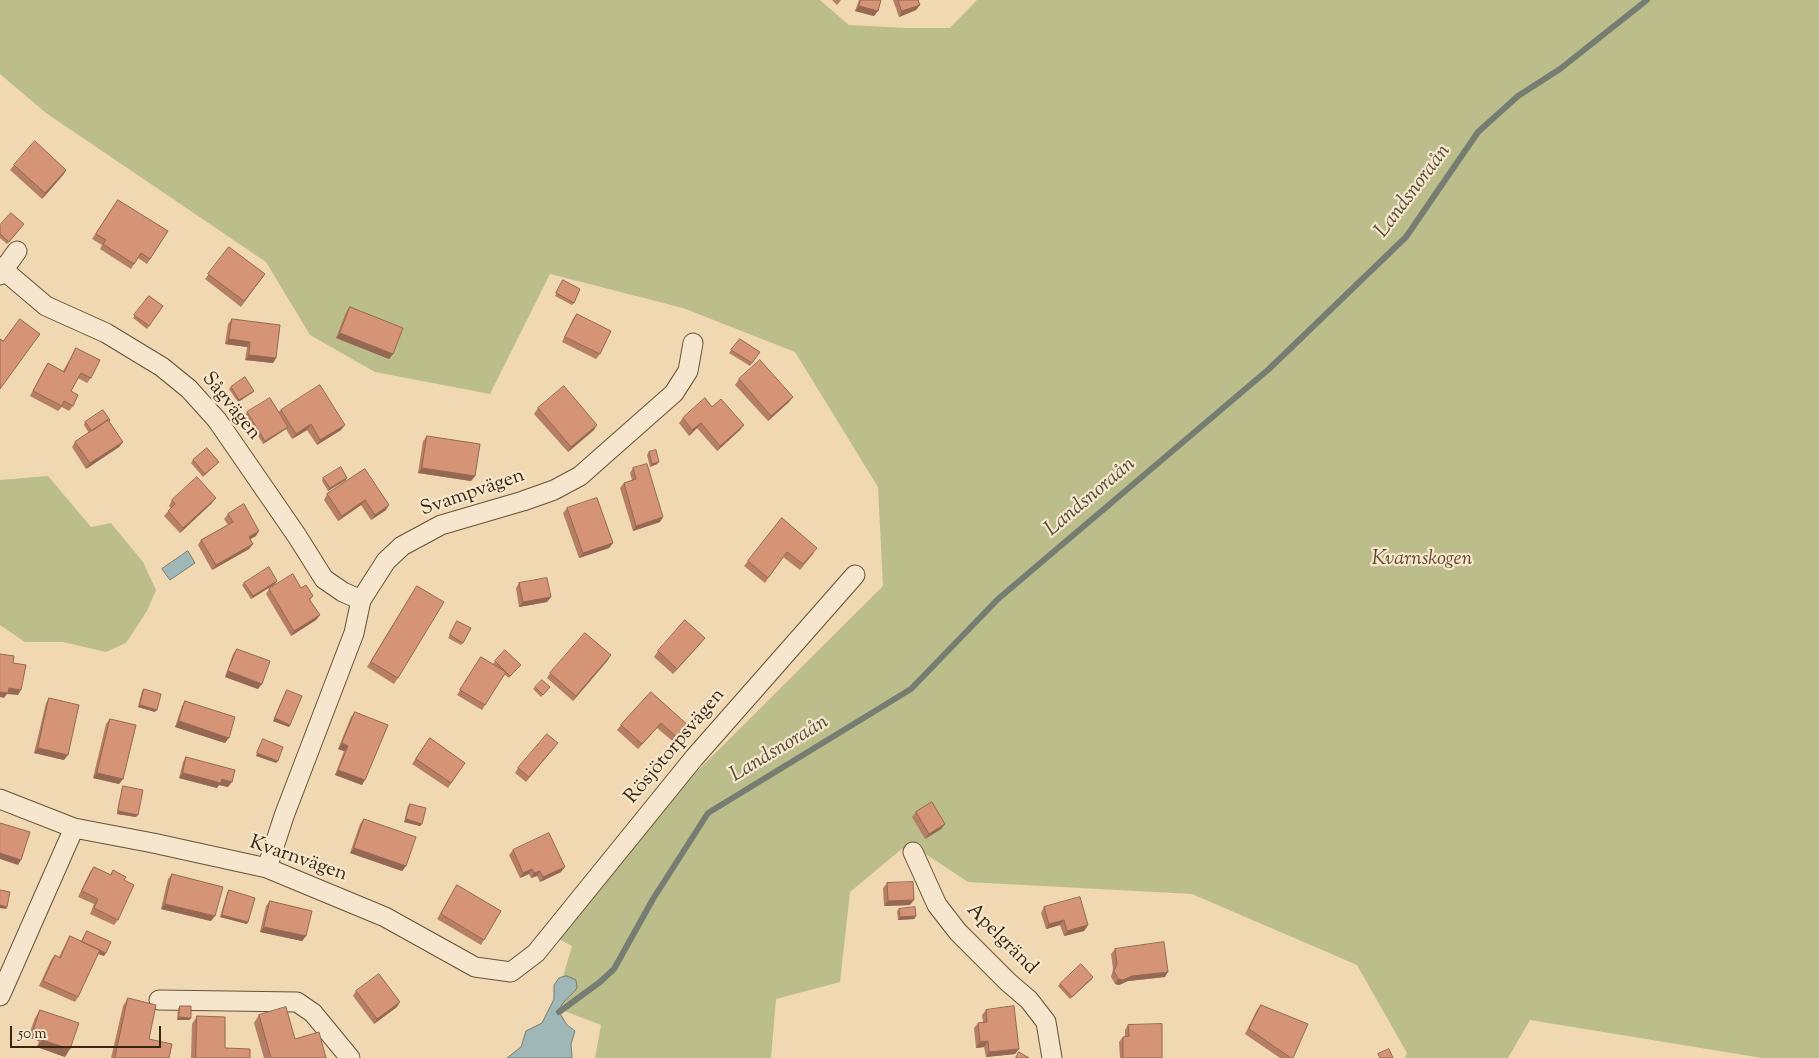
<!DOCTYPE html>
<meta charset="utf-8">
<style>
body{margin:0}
#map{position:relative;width:1819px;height:1058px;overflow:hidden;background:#efd8b2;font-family:"Sorts Mill Goudy",serif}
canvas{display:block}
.scale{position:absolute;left:10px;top:1026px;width:151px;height:22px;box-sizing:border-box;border:2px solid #38250a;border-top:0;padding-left:6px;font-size:15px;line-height:18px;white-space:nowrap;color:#38250a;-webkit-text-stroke:4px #f5e6cd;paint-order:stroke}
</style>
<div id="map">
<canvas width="1819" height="1058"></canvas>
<div class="scale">50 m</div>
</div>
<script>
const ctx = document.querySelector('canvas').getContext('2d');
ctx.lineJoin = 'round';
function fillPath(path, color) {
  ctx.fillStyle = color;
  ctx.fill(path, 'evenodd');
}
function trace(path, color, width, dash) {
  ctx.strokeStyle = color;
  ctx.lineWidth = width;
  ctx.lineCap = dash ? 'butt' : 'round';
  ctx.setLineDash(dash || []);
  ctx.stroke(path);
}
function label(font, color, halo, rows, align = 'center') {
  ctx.font = font + ' "Sorts Mill Goudy",serif';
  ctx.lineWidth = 4.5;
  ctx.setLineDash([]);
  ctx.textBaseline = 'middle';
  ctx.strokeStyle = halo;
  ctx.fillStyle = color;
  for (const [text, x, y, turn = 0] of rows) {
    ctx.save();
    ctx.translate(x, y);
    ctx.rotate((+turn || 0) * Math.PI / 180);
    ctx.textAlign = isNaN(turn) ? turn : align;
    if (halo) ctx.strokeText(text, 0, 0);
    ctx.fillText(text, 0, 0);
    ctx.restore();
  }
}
const green = new Path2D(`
 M0 0H820L849 25 905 28H950L977 0H1819V1058H1762L1530 1020 1508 1058H1405L1407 1053 1357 965 1192 894 968 882 909 843 850 892 840 982 776 999 771 1058H595L601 1025 554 1007 572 946 557 938 632 836 883 586 878 487 795 352 683 308 550 274 490 394 375 372 310 335 266 262 46 113 0 74Z
 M48 476 91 527 111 523 143 562 156 590 147 611 126 643 106 652 63 642H25L0 625V480Z`);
const water = new Path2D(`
 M188 551 195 563 170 580 162 569Z
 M567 976 576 980 577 988C572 996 560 1002 559 1012L567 1025 575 1031 571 1044 572 1058H507L521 1047 526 1031 542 1023 554 999V985L559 978Z`);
const stream = new Path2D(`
 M559 1012 600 982 614 969 653 899 708 813 911 689 998 599 1269 369 1406 237 1478 132 1518 96 1560 69 1647 0`);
const street = new Path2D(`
 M0 267 46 306 106 333 162 367 189 389 217 420 297 536 324 579 343 592 361 600
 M0 275 17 251
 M0 799 74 828 153 843 267 868 385 917 475 967 511 972 536 953 694 758 855 575
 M913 852 937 905 958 932 1008 982 1029 1000 1046 1022 1052 1058
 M267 868 284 816 354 633 361 600 386 561 402 546 441 525 523 501 554 490 580 476 674 393 688 371 693 343
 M0 996 74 828
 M159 1000 297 1002 313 1013 350 1058`);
const wall = new Path2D(`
 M832 0H841L837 5Z
 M859 0H881L874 16 855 11Z
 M893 0H918L920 5 916 10 899 17Z
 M14 165 66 170 63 175 42 199 10 170Z
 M118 200 168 231 147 264 138 258 131 269 100 249 102 245 92 239Z
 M24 224 7 244 0 238V225Z
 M229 247 265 274 241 307 205 279Z
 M563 280 574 303 572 305 555 296Z
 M149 296 163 306 147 329 133 318Z
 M350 307 393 354 389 359 336 338 346 312Z
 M577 314 600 354 596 359 562 342 573 319Z
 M232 319 276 358 273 363 245 360 247 347 225 344 228 324Z
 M740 339 760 352 750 366 729 353Z
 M76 348 91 378 87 383 78 378 71 391 73 406 69 411 62 407 58 411 30 396 44 369 48 363 63 371Z
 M739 379 793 397 789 402 768 421 735 385Z
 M231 387 254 391 252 393 238 402 229 389Z
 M712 407 744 425 740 430 717 451 697 428 689 436 679 423 683 418Z
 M538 408 594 430 568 452 534 414Z
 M281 410 341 430 317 445 307 430 292 439 286 429 263 444 246 415 247 412H279Z
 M109 421 123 442 119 447 86 469 72 447 75 442 89 433 84 425 85 422Z
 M427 436 475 476 471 481 418 473 423 441Z
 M649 452 657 464 650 467 647 455Z
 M193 460 217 464 203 477 191 463Z
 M633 468 660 522 633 531 620 488 624 483 632 480 630 473Z
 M365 469 386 510 371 520 361 505 338 521 324 500 327 494Z
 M323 478 346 480 328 491 322 481Z
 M172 500 212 503 180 533 164 516 171 508 169 506Z
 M567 508 613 543 609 548 579 558 563 513Z
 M228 514 256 536 250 539 253 544 249 549 212 570 198 545 201 540 228 525 224 519Z
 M782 518 814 553 800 570 783 557 765 583 744 566Z
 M277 581 275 584 251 599 242 585 244 583Z
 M519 583 551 597 547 602 519 607 516 588Z
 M417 586 398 678 394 684 367 667Z
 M301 588 313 596 310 600 320 615 316 620 291 636 266 594 269 589Z
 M457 621 463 643 461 645 448 638Z
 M701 643 673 674 654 657 658 651Z
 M237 649 258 689 225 677 233 654Z
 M481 657 493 664 495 661 519 667 509 678 504 674 482 710 457 695Z
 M608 660 573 701 547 678 550 673Z
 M535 687H550L541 697 533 689Z
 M144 689 155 712 138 707 142 691Z
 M287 690 289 727 273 721 285 693Z
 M651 692 690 727 676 744 657 728 638 749 617 730 621 725Z
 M49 698 64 760 34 753 46 703Z
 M185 701 225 743 175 727 182 706Z
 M355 712 362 785 335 775 344 751 338 749 351 717Z
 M110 719 123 779 119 784 93 778 106 724Z
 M430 738 465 763 448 788 412 764Z
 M554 748 526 782 515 773 518 768Z
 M186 757 228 787 219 785 217 788 179 778 183 762Z
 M123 786 136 817 117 814 122 789Z
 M410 804 422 824 420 826 404 822 408 806Z
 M916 812 945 824 941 829 925 839 912 817Z
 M364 819 406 866 402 871 350 853 360 824Z
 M513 850 561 872 540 882 537 876 531 878 529 874 520 878 509 855Z
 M94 867 110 875 113 870 124 880 118 920 114 925 90 914 94 904 78 897 90 872Z
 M172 874 211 921 161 909 168 879Z
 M887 883 910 905 884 906 883 888Z
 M457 885 484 940 481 945 437 919Z
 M229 890 248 922 247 924 220 917 227 893Z
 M270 901 306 936 302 941 260 932 266 906Z
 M1044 907 1088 925 1084 931 1064 936 1060 925 1046 929 1041 913Z
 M899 909 916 916 914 919 898 920 897 911Z
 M87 931 104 956 98 954 78 997 75 1002 39 986 51 960 55 955 59 957 67 941 70 936 81 941Z
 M1115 949 1165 977 1128 981 1119 985 1115 984 1111 977 1113 969 1111 954Z
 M1092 979 1070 999 1058 986 1060 984Z
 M356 991 397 1007 374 1024 353 996Z
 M128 998 149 1039 169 1058H111L123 1006Z
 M1261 1005 1293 1058H1280L1245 1034 1257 1010Z
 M180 1006 191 1018 189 1020H177L178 1009Z
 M40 1010 65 1057 37 1047 39 1041 28 1037 35 1018Z
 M986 1010 1019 1049 1015 1054 986 1057 984 1047 976 1048 974 1028 978 1023 983 1022 982 1015Z
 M259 1015 295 1039 326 1058H264L254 1023Z
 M197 1016 225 1048 250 1058H191L192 1024Z
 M1128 1025 1162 1058H1120L1119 1042 1123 1037H1125V1030Z`);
const shadedWall = new Path2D(`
 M920 5 916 10 899 17 902 11Z
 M859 6 878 11 874 16 855 11Z
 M66 170 63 175 42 199 45 193Z
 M340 333 393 354 389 359 336 338Z
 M229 339 250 342 247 347 225 344Z
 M249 355 276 358 273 363 245 360Z
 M254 391 252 393 238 402 239 400Z
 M793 397 789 402 768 421 771 416Z
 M701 423 697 428 689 436 692 430Z
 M311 424 307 430 292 439 296 434Z
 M345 425 341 430 317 445 320 440Z
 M597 425 594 430 568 452 571 447Z
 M744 425 740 430 717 451 720 446Z
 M288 427 286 429 263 444 265 441Z
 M123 442 119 447 86 469 90 463Z
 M659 462 657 464 650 467 652 464Z
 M422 468 475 476 471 481 418 473Z
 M347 478 346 480 328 491 330 488Z
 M216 498 212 503 180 533 183 528Z
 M365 500 361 505 338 521 342 516Z
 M389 505 386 510 371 520 375 515Z
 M663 517 660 522 633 531 636 526Z
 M259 531 256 536 245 542 249 537Z
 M613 543 609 548 579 558 583 553Z
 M253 544 249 549 212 570 216 565Z
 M277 581 275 584 251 599 253 596Z
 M551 597 547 602 519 607 523 602Z
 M320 615 316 620 291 636 294 631Z
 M705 638 701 643 673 674 677 669Z
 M611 655 608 660 573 701 576 696Z
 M228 671 262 684 258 689 225 677Z
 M9 688 21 690 18 695 7 694 4 698 0 697V692Z
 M140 705 157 710 155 712 138 707Z
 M275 718 290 725 289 727 273 721Z
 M179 721 229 738 225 743 175 727Z
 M661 723 657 728 638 749 642 744Z
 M342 743 348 746 344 751 338 749Z
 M38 748 68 755 64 760 34 753Z
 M257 753 278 761 276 763 256 756Z
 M338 770 365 780 362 785 335 775Z
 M97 773 123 779 119 784 93 778Z
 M183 773 222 779 232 782 228 787 219 785 217 788 179 778Z
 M118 811 138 815 136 817 117 814Z
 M406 819 422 824 420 826 404 822Z
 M945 824 941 829 925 839 929 834Z
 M354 848 406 866 402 871 350 853Z
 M0 853 21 860 18 865 0 859Z
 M565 867 561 872 540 882 543 877Z
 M532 869 529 874 520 878 523 873Z
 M540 871 537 876 531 878 534 873Z
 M914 900 910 905 884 906 888 901Z
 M165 904 215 916 211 921 161 909Z
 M0 905 7 907 6 909 0 908Z
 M222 915 248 922 247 924 220 917Z
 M916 916 914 919 898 920 900 917Z
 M1064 920 1060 925 1046 929 1049 924Z
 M1088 925 1084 931 1064 936 1067 931Z
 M264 927 306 936 302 941 260 932Z
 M81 943 106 953 104 956 79 946Z
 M1168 972 1165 977 1128 981 1119 985 1115 984 1118 979 1132 976Z
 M1093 977 1092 979 1070 999 1072 997Z
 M400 1002 397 1007 374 1024 377 1019Z
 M179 1017 191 1018 189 1020H177Z
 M34 1029 45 1033 39 1041 28 1037Z
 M42 1040 70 1049 65 1057 37 1047Z
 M988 1041 984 1047 976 1048 980 1042Z
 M1019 1049 1015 1054 986 1057 989 1052Z`);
const building = new Path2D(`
 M861 0H881L878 11 859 6Z
 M898 0H918L920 5 902 11Z
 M35 141 66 170 45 193 14 165Z
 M118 200 168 231 150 259 141 253 134 264 103 244 106 240 96 234Z
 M11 213 24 224 9 242 0 234V225Z
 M229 247 265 274 244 301 208 274Z
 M563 280 580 289 574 303 556 293Z
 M149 296 163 306 149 326 134 315Z
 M350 307 403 328 393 354 340 333Z
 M577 314 611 331 600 354 565 337Z
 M20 319 40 334 0 389V339L3 341Z
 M232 319 280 325 276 358 249 355 250 342 229 339Z
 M740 339 760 352 752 363 731 350Z
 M76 348 100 360 91 378 81 373 71 391 78 395 73 406 64 401 62 406 33 391 48 363 64 372Z
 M760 360 793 397 771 416 739 379Z
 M245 377 254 391 239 400 231 387Z
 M320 385 345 425 320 440 311 424 296 434 281 410Z
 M564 386 597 425 571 447 538 408Z
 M270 398 288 427 265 441 247 412Z
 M705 398 712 407 721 399 744 425 720 446 701 423 692 430 683 418Z
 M103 410 110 420 109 421 108 420 92 431 85 422Z
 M108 420 123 442 90 463 75 442Z
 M427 436 480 444 475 476 422 468Z
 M207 448 219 462 205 474 193 460Z
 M656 450 659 462 652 464 649 452Z
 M647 464 663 517 636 526 624 483 636 479 633 468Z
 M341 467 347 478 330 488 323 478Z
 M365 469 389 505 375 515 365 500 342 516 327 494Z
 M197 477 216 498 183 528 168 511 175 504 172 500Z
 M597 498 613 543 583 553 567 508Z
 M244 504 259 531 249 537 253 544 216 565 201 540 233 522 228 514Z
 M782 518 817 548 803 564 787 552 768 578 748 561Z
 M269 567 277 581 253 596 244 583Z
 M293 574 301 588 306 585 313 596 309 599 320 615 294 631 269 589Z
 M547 578 551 597 523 602 519 583Z
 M417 586 444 602 398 678 371 662Z
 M685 620 705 638 677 669 658 651Z
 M457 621 471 628 463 643 450 635Z
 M585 633 611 655 576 696 550 673Z
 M237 649 270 661 262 684 228 671Z
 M505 650 521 665 510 676 495 661Z
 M0 654 14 656 13 663 26 665 21 690 9 688 8 693 0 692Z
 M481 657 506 672 485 705 460 690Z
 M542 680 550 687 543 695 535 687Z
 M144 689 161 694 157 710 140 705Z
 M287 690 302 696 290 725 275 718Z
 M651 692 690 727 679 739 661 723 642 744 621 725Z
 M49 698 79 705 68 755 38 748Z
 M185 701 235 717 229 738 179 721Z
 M355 712 388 725 365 780 338 770 348 746 342 743Z
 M110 719 136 725 123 779 97 773Z
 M547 734 558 743 529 777 518 768Z
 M430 738 465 763 451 783 416 759Z
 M263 739 283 747 278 761 257 753Z
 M186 757 235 770 232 782 222 779 221 783 183 773Z
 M123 786 143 790 138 815 118 811Z
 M932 802 945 824 929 834 916 812Z
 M410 804 426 808 422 824 406 819Z
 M364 819 416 837 406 866 354 848Z
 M0 823 30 832 21 860 0 853Z
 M549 833 565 867 543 877 540 871 534 873 532 869 523 873 513 850Z
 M94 867 111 875 113 870 126 877 124 880 134 885 118 920 94 908 98 899 82 891Z
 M172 874 223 887 215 916 165 904Z
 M913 882 914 900 888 901 887 883Z
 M457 885 501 911 484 940 441 914Z
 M0 890 10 892 7 907 0 905Z
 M229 890 255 898 248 922 222 915Z
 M1080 897 1088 925 1067 931 1064 920 1049 924 1044 907Z
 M270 901 312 911 306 936 264 927Z
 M915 907 916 916 900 917 899 909Z
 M87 931 111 942 106 953 82 942Z
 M70 936 100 950 78 997 43 981 55 955 60 958Z
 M1164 942 1168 972 1132 976 1123 980 1118 979 1114 971 1117 964 1115 949Z
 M1081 964 1093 977 1072 997 1060 984Z
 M379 974 400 1002 377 1019 356 991Z
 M128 998 156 1005 149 1039 172 1044 169 1058H115Z
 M1261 1005 1308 1024 1293 1058H1291L1249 1029Z
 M180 1006H191V1018L179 1017Z
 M1014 1006 1019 1049 989 1052 988 1041 980 1042 978 1023 987 1022 986 1010Z
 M286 1007 295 1039 319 1032 326 1058H271L259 1015Z
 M40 1010 79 1023 70 1049 42 1040 45 1033 34 1029Z
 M197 1016 225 1017V1048L250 1049V1058H196Z
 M1162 1024V1058H1123V1037L1129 1036 1128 1025Z
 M1389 1049 1393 1058H1380L1378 1054Z
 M1019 1052 1029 1058H1016Z`);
const streetNames = [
 ["Sågvägen",230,407,51],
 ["Svampvägen",473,494,-19],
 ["Rösjötorpsvägen",676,747,-50],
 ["Kvarnvägen",298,860,19],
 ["Apelgränd",1001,940,45]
];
const parkNames = [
 ["Kvarnskogen",1422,561]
];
const waterNames = [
 ["Landsnoraån",1414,192,-53],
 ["Landsnoraån",1091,498,-40],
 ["Landsnoraån",780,750,-31]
];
fillPath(green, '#bbbe8b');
fillPath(water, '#9fb7b7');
trace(water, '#767d72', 1);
trace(stream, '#767d72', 6);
trace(street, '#665234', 21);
trace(street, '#f5e6cd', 19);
fillPath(wall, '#b67f65');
fillPath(shadedWall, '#946852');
fillPath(building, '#d49475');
trace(building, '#946852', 1);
label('20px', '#38250a', '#f5e6cd', streetNames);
label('italic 20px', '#594b2a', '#f5e6cd', parkNames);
label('italic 21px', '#524a35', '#f5e6cd', waterNames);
</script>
